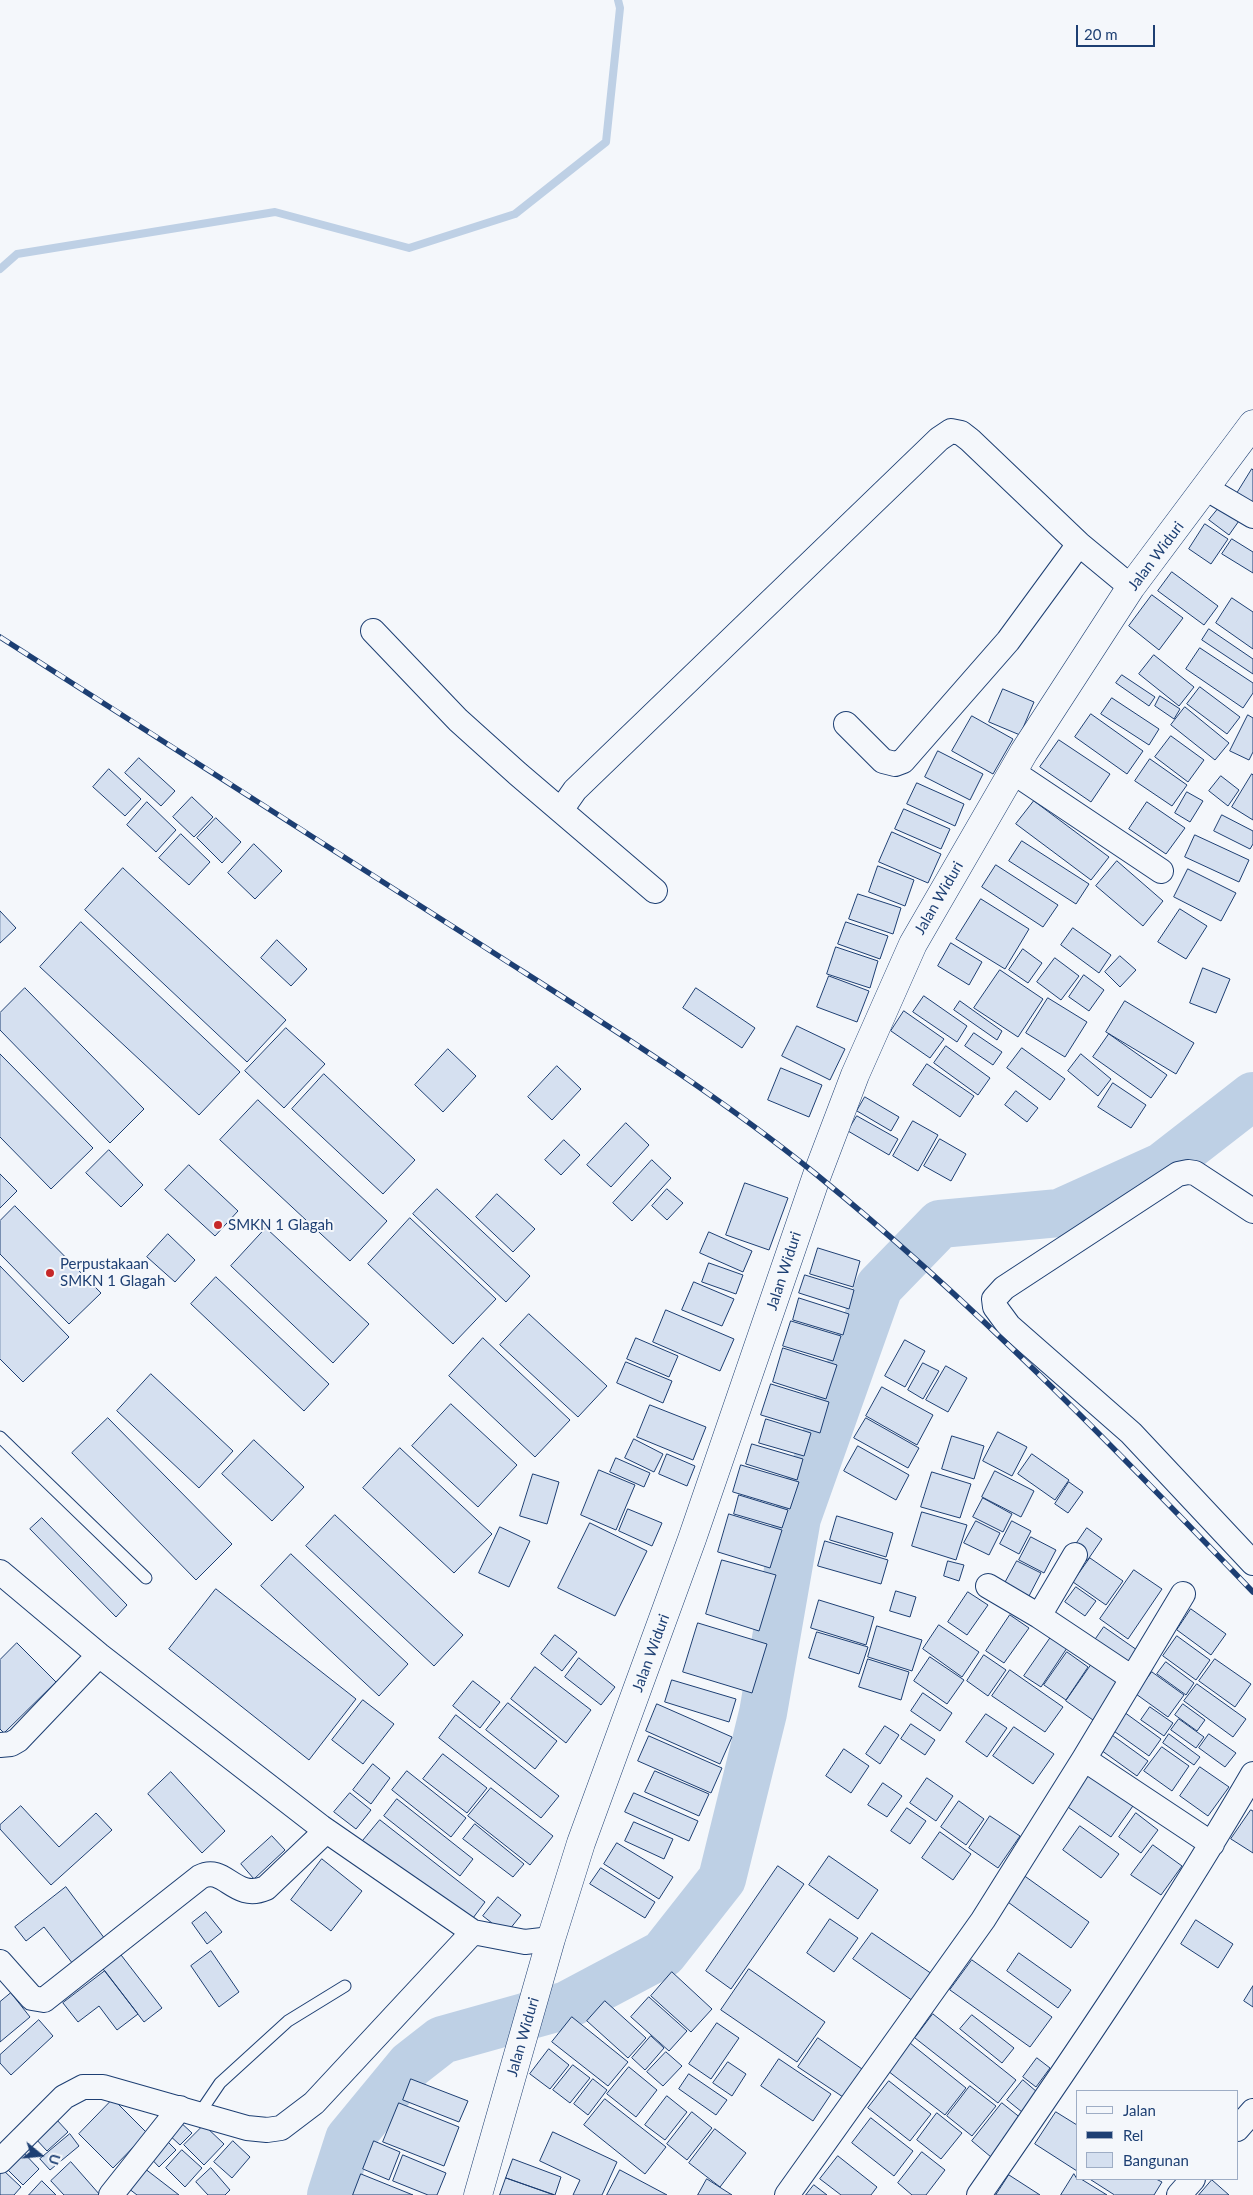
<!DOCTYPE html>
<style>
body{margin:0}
#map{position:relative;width:1253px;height:2195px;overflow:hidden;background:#f4f7fb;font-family:Lato,sans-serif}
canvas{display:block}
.legend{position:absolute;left:1076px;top:2090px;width:162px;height:90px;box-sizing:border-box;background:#f4f7fb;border:1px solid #9eadc5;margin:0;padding:6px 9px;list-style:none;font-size:15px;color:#1d3f73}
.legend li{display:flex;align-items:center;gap:10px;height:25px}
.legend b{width:25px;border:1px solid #9eadc5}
.north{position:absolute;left:15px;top:2130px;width:50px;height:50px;-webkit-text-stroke:4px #f4f7fb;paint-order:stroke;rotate:107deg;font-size:14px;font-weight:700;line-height:20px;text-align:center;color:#1d3f73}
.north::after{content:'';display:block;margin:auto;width:18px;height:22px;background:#1d3f73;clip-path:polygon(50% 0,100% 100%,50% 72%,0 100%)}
.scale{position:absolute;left:1076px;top:25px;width:79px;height:22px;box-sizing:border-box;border:2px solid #1d3f73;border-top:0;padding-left:6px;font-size:15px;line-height:18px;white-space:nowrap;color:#1d3f73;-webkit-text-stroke:4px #f4f7fb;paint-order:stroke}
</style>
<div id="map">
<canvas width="1253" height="2195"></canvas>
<ul class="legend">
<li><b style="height:6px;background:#f4f7fb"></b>Jalan</li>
<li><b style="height:6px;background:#1d3f73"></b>Rel</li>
<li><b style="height:14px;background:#d5e0f0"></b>Bangunan</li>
</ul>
<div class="north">U</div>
<div class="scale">20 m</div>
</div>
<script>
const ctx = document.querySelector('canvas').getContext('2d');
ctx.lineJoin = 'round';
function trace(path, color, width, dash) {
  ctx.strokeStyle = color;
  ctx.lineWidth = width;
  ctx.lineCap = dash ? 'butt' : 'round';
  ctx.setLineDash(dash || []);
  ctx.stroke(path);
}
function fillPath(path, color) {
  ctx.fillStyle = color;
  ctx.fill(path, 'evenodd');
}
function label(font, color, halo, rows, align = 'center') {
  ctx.font = font + ' Lato,sans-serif';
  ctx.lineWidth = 4;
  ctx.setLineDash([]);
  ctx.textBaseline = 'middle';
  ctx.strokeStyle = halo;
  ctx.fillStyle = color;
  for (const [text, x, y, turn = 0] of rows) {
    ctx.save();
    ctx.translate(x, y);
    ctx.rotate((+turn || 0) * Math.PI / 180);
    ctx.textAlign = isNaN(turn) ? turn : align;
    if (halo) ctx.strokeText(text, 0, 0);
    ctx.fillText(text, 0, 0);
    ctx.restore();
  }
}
const stream = new Path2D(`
 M0 269 17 254 275 212 409 248 515 214 606 142 620 8 618 0`);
const river = new Path2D(`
 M331 2195 349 2139 410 2065 442 2040 567 2005 663 1954 722 1879 763 1713 797 1518 879 1287 940 1224 1059 1213 1163 1166 1253 1096`);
const building = new Path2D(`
 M1252 469 1253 470V506L1236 495Z
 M1222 504 1241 518 1229 535 1209 520Z
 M1205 524 1228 539 1211 564 1189 549Z
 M1232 539 1253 552V573L1222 554Z
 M1172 572 1218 606 1204 625 1158 591Z
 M1152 595 1183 618 1159 650 1129 626Z
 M1232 598 1253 612V649L1216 623Z
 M1209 629 1253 659V674L1202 640Z
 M1200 648 1253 683V693L1243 708 1186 669Z
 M1154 655 1194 687 1179 706 1139 674Z
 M1122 675 1155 697 1149 706 1116 683Z
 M1200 687 1240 717 1227 734 1187 704Z
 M1003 689 1034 702 1020 735 989 722Z
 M1160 696 1180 709 1174 719 1155 706Z
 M1112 698 1159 729 1149 745 1101 714Z
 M1185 707 1229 743 1215 760 1171 725Z
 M1091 714 1143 751 1127 774 1075 737Z
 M1248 715 1253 718V752L1249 760 1230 751Z
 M972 716 1013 739 993 774 952 751Z
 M1171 736 1204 760 1188 782 1155 757Z
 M1059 740 1110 774 1091 802 1040 767Z
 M938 751 983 774 970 800 925 777Z
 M139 758 175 791 161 806 125 773Z
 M1150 759 1187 785 1172 806 1135 781Z
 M109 769 141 799 125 816 93 787Z
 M1252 774 1253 775V820L1232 807Z
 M1221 776 1239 790 1228 806 1209 791Z
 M917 783 964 804 955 826 907 804Z
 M1187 792 1203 801 1190 822 1175 813Z
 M192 797 213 817 194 837 173 817Z
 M1034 801 1109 857 1091 880 1016 824Z
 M147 802 176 830 156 852 127 825Z
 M1147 802 1185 828 1166 854 1129 829Z
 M904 809 950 829 941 849 895 829Z
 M1222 815 1253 831V844L1250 849 1214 831Z
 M216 818 241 842 222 863 197 838Z
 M892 832 941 854 928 883 879 862Z
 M181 834 210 862 189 885 159 858Z
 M1195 835 1249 860 1239 882 1185 857Z
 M1022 841 1089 884 1076 904 1009 861Z
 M254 844 282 871 255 899 228 873Z
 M1117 861 1163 901 1143 926 1096 886Z
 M996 865 1058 905 1043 927 982 887Z
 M878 866 914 880 905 906 869 892Z
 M123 868 286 1020 247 1062 85 910Z
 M1188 869 1236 893 1221 921 1174 897Z
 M858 894 901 908 893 934 849 919Z
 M981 899 1029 929 1005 969 956 939Z
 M1180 909 1207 926 1186 959 1158 942Z
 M0 911 16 928 0 943Z
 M81 922 240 1072 199 1115 40 967Z
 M846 922 888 936 880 959 838 944Z
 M1073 928 1111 955 1099 973 1061 945Z
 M277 940 307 969 291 986 261 958Z
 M951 943 982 962 969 985 938 966Z
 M836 947 878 961 870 988 827 974Z
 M1023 949 1042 963 1028 983 1009 970Z
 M1120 956 1136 970 1120 987 1105 972Z
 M1055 958 1079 976 1061 1000 1037 982Z
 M1203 968 1230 979 1216 1013 1190 1003Z
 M1000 970 1043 999 1018 1037 974 1008Z
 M1084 975 1104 990 1089 1011 1069 997Z
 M829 976 869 991 857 1022 817 1007Z
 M25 988 144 1109 110 1143 0 1030V1013Z
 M696 988 755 1028 742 1048 683 1008Z
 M924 996 967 1026 957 1042 913 1012Z
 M1048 998 1087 1022 1065 1057 1026 1033Z
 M960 1001 1002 1031 997 1040 954 1010Z
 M1125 1001 1194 1043 1176 1074 1106 1032Z
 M904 1011 944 1039 930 1058 891 1031Z
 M797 1026 845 1049 830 1080 782 1056Z
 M286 1028 325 1064 284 1108 245 1071Z
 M974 1033 1002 1052 993 1065 965 1046Z
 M1109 1034 1167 1075 1151 1098 1093 1057Z
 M946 1046 990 1078 978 1095 934 1063Z
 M1022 1048 1065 1079 1050 1100 1007 1068Z
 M448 1049 476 1076 443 1112 415 1085Z
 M0 1054 93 1148 51 1189 0 1137Z
 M1081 1054 1111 1079 1098 1096 1068 1071Z
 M927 1064 974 1096 960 1117 913 1085Z
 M557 1066 581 1089 552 1120 528 1097Z
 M781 1068 822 1085 809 1117 768 1100Z
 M324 1074 415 1160 383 1194 292 1109Z
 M1113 1083 1146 1105 1131 1128 1098 1107Z
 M1016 1091 1038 1108 1027 1122 1005 1105Z
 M865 1097 899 1117 891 1131 857 1111Z
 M258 1100 387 1221 350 1261 220 1140Z
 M857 1116 898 1139 889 1155 848 1131Z
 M913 1121 938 1135 918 1171 893 1156Z
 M626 1123 649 1145 611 1187 587 1165Z
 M940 1139 966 1154 951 1181 924 1166Z
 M564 1140 580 1155 561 1175 545 1160Z
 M109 1150 143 1185 121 1207 86 1173Z
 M652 1160 671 1178 632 1221 613 1203Z
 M189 1165 238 1211 215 1236 165 1190Z
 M0 1174 17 1191 0 1208Z
 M745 1183 788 1198 769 1250 726 1235Z
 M437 1189 530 1276 506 1302 413 1214Z
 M667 1189 683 1203 667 1220 652 1206Z
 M497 1194 535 1229 513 1252 476 1217Z
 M15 1206 101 1293 69 1324 0 1254V1221Z
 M410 1218 496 1299 453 1344 368 1264Z
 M266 1228 369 1324 333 1363 231 1266Z
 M709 1232 752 1251 743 1272 700 1253Z
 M168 1234 195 1260 175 1282 147 1257Z
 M818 1248 860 1261 853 1287 810 1274Z
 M709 1263 743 1275 736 1294 702 1282Z
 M0 1266 69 1337 23 1382 0 1359Z
 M805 1275 854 1290 849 1309 799 1293Z
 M216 1277 329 1384 304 1411 191 1304Z
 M694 1282 734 1299 722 1326 682 1310Z
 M799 1298 849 1314 843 1335 793 1320Z
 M666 1310 734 1339 720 1371 653 1342Z
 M529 1314 607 1386 578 1417 500 1345Z
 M791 1321 841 1336 833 1361 783 1346Z
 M483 1338 570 1420 535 1457 449 1376Z
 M636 1338 678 1356 669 1377 627 1359Z
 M905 1340 925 1351 905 1387 885 1376Z
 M783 1348 837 1365 826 1399 773 1382Z
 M626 1362 672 1381 663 1403 617 1383Z
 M923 1363 939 1371 923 1399 908 1390Z
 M946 1366 967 1378 948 1412 926 1400Z
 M151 1374 233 1451 199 1488 117 1411Z
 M771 1384 829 1402 820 1433 761 1415Z
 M882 1387 933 1415 917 1445 866 1416Z
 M451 1404 517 1465 478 1507 412 1446Z
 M650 1405 706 1427 693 1460 637 1437Z
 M108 1418 232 1544 196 1580 72 1453Z
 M866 1418 919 1448 908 1468 854 1438Z
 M766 1419 811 1433 804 1456 759 1443Z
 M998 1432 1027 1447 1012 1476 983 1461Z
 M952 1436 984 1446 974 1479 942 1469Z
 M634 1439 663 1454 654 1472 625 1458Z
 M254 1440 304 1487 272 1521 222 1474Z
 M752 1444 803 1459 797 1480 746 1464Z
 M858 1446 909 1475 896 1500 844 1471Z
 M400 1448 492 1534 454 1573 363 1488Z
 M667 1454 695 1466 687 1486 659 1474Z
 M1032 1454 1069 1480 1055 1500 1018 1474Z
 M616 1458 650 1473 644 1487 610 1472Z
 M741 1465 799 1482 790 1509 733 1492Z
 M599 1470 635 1485 616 1530 581 1515Z
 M995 1471 1034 1491 1021 1517 982 1497Z
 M932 1472 971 1484 960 1518 921 1507Z
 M533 1474 559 1482 547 1524 520 1516Z
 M1069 1482 1083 1492 1068 1513 1055 1504Z
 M739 1495 788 1510 782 1528 734 1514Z
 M983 1498 1012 1514 1003 1532 973 1517Z
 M628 1509 662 1523 652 1546 619 1531Z
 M922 1512 967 1525 956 1560 912 1546Z
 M729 1514 782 1530 770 1568 718 1552Z
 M335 1515 463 1635 434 1666 306 1546Z
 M837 1516 893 1533 886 1557 830 1540Z
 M42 1518 127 1605 116 1617 30 1529Z
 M976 1521 1000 1533 989 1555 964 1543Z
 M1012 1521 1031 1531 1019 1554 1000 1544Z
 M590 1523 647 1551 615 1616 558 1588Z
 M500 1527 530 1541 509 1587 479 1573Z
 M1087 1528 1102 1539 1087 1561 1072 1550Z
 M1031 1537 1056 1550 1044 1573 1019 1560Z
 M825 1541 888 1560 881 1584 818 1566Z
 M291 1554 408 1664 379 1696 261 1586Z
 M1090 1558 1123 1581 1106 1605 1073 1582Z
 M722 1560 776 1575 759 1631 706 1614Z
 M948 1561 964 1565 959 1581 944 1576Z
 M1017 1561 1041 1573 1029 1596 1005 1583Z
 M1134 1570 1162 1589 1128 1639 1100 1619Z
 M1076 1587 1096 1601 1085 1616 1065 1602Z
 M216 1589 356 1699 309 1760 169 1649Z
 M896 1591 916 1597 910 1617 890 1611Z
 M968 1592 988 1605 967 1635 948 1622Z
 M819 1600 874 1617 866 1645 811 1628Z
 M1191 1609 1226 1634 1211 1655 1177 1630Z
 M1010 1615 1029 1628 1004 1663 986 1651Z
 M698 1623 767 1644 752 1693 683 1672Z
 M939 1625 979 1652 962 1677 923 1649Z
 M877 1626 922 1640 912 1671 868 1657Z
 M1104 1627 1137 1650 1129 1662 1095 1640Z
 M817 1632 868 1647 859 1674 809 1658Z
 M555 1635 577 1652 562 1671 541 1654Z
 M1177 1636 1210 1660 1196 1680 1163 1656Z
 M1051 1637 1067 1648 1041 1687 1024 1676Z
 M17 1643 56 1682 4 1733 0 1729V1660Z
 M1067 1652 1088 1667 1066 1700 1044 1685Z
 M984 1655 1006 1670 988 1696 967 1681Z
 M930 1657 964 1680 947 1704 914 1681Z
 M579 1658 615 1687 601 1705 565 1677Z
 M868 1659 909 1672 901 1700 859 1687Z
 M1215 1659 1251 1684 1235 1707 1199 1681Z
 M1166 1662 1194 1683 1186 1695 1157 1674Z
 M1091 1665 1118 1683 1093 1720 1066 1701Z
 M535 1667 591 1710 566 1743 511 1699Z
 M1010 1670 1063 1707 1045 1732 992 1696Z
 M1152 1672 1184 1695 1168 1717 1136 1694Z
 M672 1680 736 1699 729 1722 665 1702Z
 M473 1681 500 1702 480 1728 453 1706Z
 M1197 1684 1246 1719 1233 1737 1184 1701Z
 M923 1693 952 1713 940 1731 911 1711Z
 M363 1700 394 1724 363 1764 332 1740Z
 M508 1703 557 1741 535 1769 486 1730Z
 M657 1704 732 1737 720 1764 646 1731Z
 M1183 1704 1205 1720 1197 1731 1175 1715Z
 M1150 1707 1173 1723 1164 1736 1141 1720Z
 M1124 1712 1161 1739 1149 1756 1111 1729Z
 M986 1714 1007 1728 987 1757 966 1742Z
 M456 1715 559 1796 541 1818 439 1738Z
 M1179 1719 1204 1737 1196 1748 1171 1730Z
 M911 1724 935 1740 925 1755 901 1739Z
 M885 1726 899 1735 880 1764 866 1754Z
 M1014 1727 1054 1754 1033 1784 993 1756Z
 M1105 1730 1148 1761 1137 1776 1094 1745Z
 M1169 1734 1200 1757 1194 1765 1163 1743Z
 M1209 1734 1236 1753 1225 1767 1199 1748Z
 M649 1736 722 1768 711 1793 638 1761Z
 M1162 1747 1189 1766 1172 1791 1144 1771Z
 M844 1749 869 1766 851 1793 826 1776Z
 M443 1754 487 1788 467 1813 423 1779Z
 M373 1764 390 1778 371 1804 353 1790Z
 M1200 1767 1229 1787 1208 1816 1180 1796Z
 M1090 1770 1135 1803 1111 1837 1065 1805Z
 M407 1771 466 1818 451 1837 392 1790Z
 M655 1771 709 1794 699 1816 645 1792Z
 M171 1772 225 1831 202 1853 148 1794Z
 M927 1778 953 1796 936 1821 910 1803Z
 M883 1783 902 1796 887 1817 868 1805Z
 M491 1788 553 1836 530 1865 468 1816Z
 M350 1793 371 1810 356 1829 334 1812Z
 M634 1793 698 1821 689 1841 625 1812Z
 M397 1799 473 1859 460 1876 384 1816Z
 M959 1801 984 1819 966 1845 941 1827Z
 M21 1806 59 1847 96 1813 112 1830 51 1885 0 1829V1825Z
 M907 1808 926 1821 910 1844 891 1831Z
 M1251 1810 1253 1811V1853L1231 1839Z
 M1136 1813 1158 1830 1141 1853 1119 1837Z
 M990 1816 1020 1836 998 1868 969 1848Z
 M380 1820 485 1902 467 1926 361 1843Z
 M634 1822 673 1839 664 1859 625 1841Z
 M475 1824 524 1864 513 1877 463 1839Z
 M1080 1826 1119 1854 1101 1878 1063 1850Z
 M940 1832 971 1854 953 1880 922 1858Z
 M272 1836 285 1850 254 1879 241 1864Z
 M617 1843 673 1877 659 1899 604 1864Z
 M1153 1845 1182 1866 1161 1895 1131 1875Z
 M829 1856 878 1890 858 1919 809 1885Z
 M322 1859 362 1891 331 1931 291 1900Z
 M778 1866 804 1884 731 1989 706 1971Z
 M601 1868 655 1902 645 1918 590 1884Z
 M1019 1872 1089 1922 1071 1948 1001 1897Z
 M66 1887 105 1939 73 1964 44 1927 26 1941 15 1927Z
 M498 1897 521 1915 506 1934 483 1916Z
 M206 1912 222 1932 207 1944 192 1923Z
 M830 1919 858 1938 834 1972 807 1953Z
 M1196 1920 1233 1944 1218 1968 1181 1944Z
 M872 1933 932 1974 913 2001 853 1959Z
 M118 1951 162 2008 144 2022 100 1965Z
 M211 1951 239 1992 219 2007 191 1966Z
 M1019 1953 1071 1990 1058 2008 1007 1971Z
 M972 1960 1052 2017 1030 2047 950 1990Z
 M749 1969 825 2022 797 2062 721 2010Z
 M105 1971 138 2014 117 2030 99 2006 78 2022 63 2003Z
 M672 1972 712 2009 691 2032 651 1996Z
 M1253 1986V2007L1244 2001Z
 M11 1993 30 2017 0 2042V2002Z
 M649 1997 687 2031 669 2051 631 2017Z
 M605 2001 646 2038 628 2058 587 2021Z
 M933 2014 1016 2080 998 2103 915 2038Z
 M972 2015 1014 2048 1002 2063 960 2029Z
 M572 2017 628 2062 608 2086 552 2042Z
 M39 2020 53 2036 11 2075 0 2063V2055Z
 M717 2023 739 2038 711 2079 689 2064Z
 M651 2036 664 2048 645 2070 632 2058Z
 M818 2038 862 2069 843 2097 798 2067Z
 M910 2043 966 2088 945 2115 888 2071Z
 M549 2049 569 2065 550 2089 530 2074Z
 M666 2052 682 2066 663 2086 647 2072Z
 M1037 2058 1050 2068 1036 2087 1023 2077Z
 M779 2059 831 2094 813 2121 761 2086Z
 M728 2062 746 2074 732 2096 713 2083Z
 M573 2065 590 2078 570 2103 553 2090Z
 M629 2067 657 2090 636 2117 607 2094Z
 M689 2074 727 2100 716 2115 679 2089Z
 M411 2079 468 2101 459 2122 403 2100Z
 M593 2079 607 2090 588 2115 574 2104Z
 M1023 2080 1037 2092 1022 2112 1007 2100Z
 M889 2081 931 2114 910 2141 868 2108Z
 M970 2086 996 2106 972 2136 947 2116Z
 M667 2096 687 2112 665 2140 645 2125Z
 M113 2099 147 2133 113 2168 79 2134Z
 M605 2099 666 2147 645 2174 584 2125Z
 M399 2103 459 2127 444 2166 383 2142Z
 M1002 2103 1022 2119 991 2157 972 2141Z
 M692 2112 712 2128 687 2160 667 2144Z
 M1056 2112 1077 2125V2171L1035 2144Z
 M937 2113 962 2133 941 2159 917 2140Z
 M871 2118 913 2151 894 2176 852 2143Z
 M56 2119 68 2132 47 2151 35 2138Z
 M178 2120 192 2133 180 2145 167 2133Z
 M204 2125 224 2144 204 2165 184 2145Z
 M715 2129 746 2153 720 2187 689 2163Z
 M553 2132 617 2162 602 2195H573L580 2180 540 2161Z
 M70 2134 79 2146 50 2170 40 2159Z
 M163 2137 176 2150 159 2167 146 2153Z
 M233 2141 250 2157 232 2178 214 2162Z
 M374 2141 400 2152 389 2180 363 2169Z
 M20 2149 39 2169 23 2185 4 2166Z
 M182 2150 202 2168 185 2187 166 2168Z
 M922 2152 945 2170 926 2195H912L898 2183Z
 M403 2155 446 2173 437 2195H428L393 2181Z
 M838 2156 877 2187 871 2195H841L820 2179Z
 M513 2159 561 2177 555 2195 506 2178Z
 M71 2162 100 2195H64L51 2181Z
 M144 2168 179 2195H137L128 2188Z
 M211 2168 230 2190 225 2195H208L196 2182Z
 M3 2170 21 2187 14 2195H0V2174Z
 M620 2170 667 2195H607Z
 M361 2174 413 2195H353Z
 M1074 2174 1077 2179H1081L1107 2195H1061Z
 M1009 2175 1040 2195H996Z
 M506 2178 554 2195H500Z
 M707 2179 732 2195H698Z
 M1090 2179H1156L1162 2182 1154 2195H1115Z
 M1212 2180 1229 2195H1199Z
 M42 2181 56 2195H29Z
 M814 2185 827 2195H806Z`);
const lane = new Path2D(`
 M0 1437 146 1578
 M199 2114 220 2083 288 2021 345 1986`);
const street = new Path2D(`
 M1207 489 1253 516
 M373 631 458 720 518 774 655 891
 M846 724 883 761 895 764 903 761 1008 641 1079 544
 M1013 772 1161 871
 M561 810 575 790 939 439 951 431 961 433 970 440 1079 544 1131 587
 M1253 1211 1195 1173 1188 1172 1178 1174 1004 1288 994 1299 995 1307 1009 1326 1131 1433 1253 1563
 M0 1572 99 1655 321 1827 473 1932 525 1942 551 1939
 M988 1586 1039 1616 1132 1678
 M1039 1616 1075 1555
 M0 1745 11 1744 18 1740 99 1655
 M1084 1759 1212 1844
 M0 1962 32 1998 44 2000 200 1877C225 1864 234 1902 266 1888L326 1831
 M1237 2129 1253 2111
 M0 2161 64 2097 83 2087H103L247 2128 267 2130 281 2128 314 2103 473 1932
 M111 2195 180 2108
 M787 2195 983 1920 1084 1759 1183 1594
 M979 2195C1074 2058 1170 1917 1253 1774
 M1179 2195 1193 2179`);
const primary = new Path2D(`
 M478 2195 551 1939 581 1843 692 1539 817 1175 855 1075 913 944 1024 752 1131 587 1253 424`);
const rail = new Path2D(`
 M0 637C157 737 313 837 469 937 587 1013 707 1086 817 1175 973 1302 1114 1447 1253 1592`);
const markers = [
 [218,1225,5,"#c62828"],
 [50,1273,5,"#c62828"]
];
const streetNames = [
 ["Jalan Widuri",1156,556,-53],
 ["Jalan Widuri",939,898,-60],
 ["Jalan Widuri",784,1271,-72],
 ["Jalan Widuri",651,1653,-70],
 ["Jalan Widuri",523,2037,-74]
];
const poiNames = [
 ["SMKN 1 Glagah",228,1225],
 ["Perpustakaan",60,1264],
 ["SMKN 1 Glagah",60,1281]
];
trace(stream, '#bed0e5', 8);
trace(river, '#bed0e5', 48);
fillPath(building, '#d5e0f0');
trace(building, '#1d3f73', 1);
trace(lane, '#1d3f73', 13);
trace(street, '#1d3f73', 26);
trace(primary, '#1d3f73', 29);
trace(lane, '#f4f7fb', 11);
trace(street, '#f4f7fb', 24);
trace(primary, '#f4f7fb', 28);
trace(rail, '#1d3f73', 5.5);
trace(rail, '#f4f7fb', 4, [11]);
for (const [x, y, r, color] of markers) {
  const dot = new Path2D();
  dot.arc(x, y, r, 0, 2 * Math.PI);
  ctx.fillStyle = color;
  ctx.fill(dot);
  trace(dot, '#f4f7fb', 2);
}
label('15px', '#1d3f73', '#f4f7fb', streetNames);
label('15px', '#1d3f73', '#f4f7fb', poiNames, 'left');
</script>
